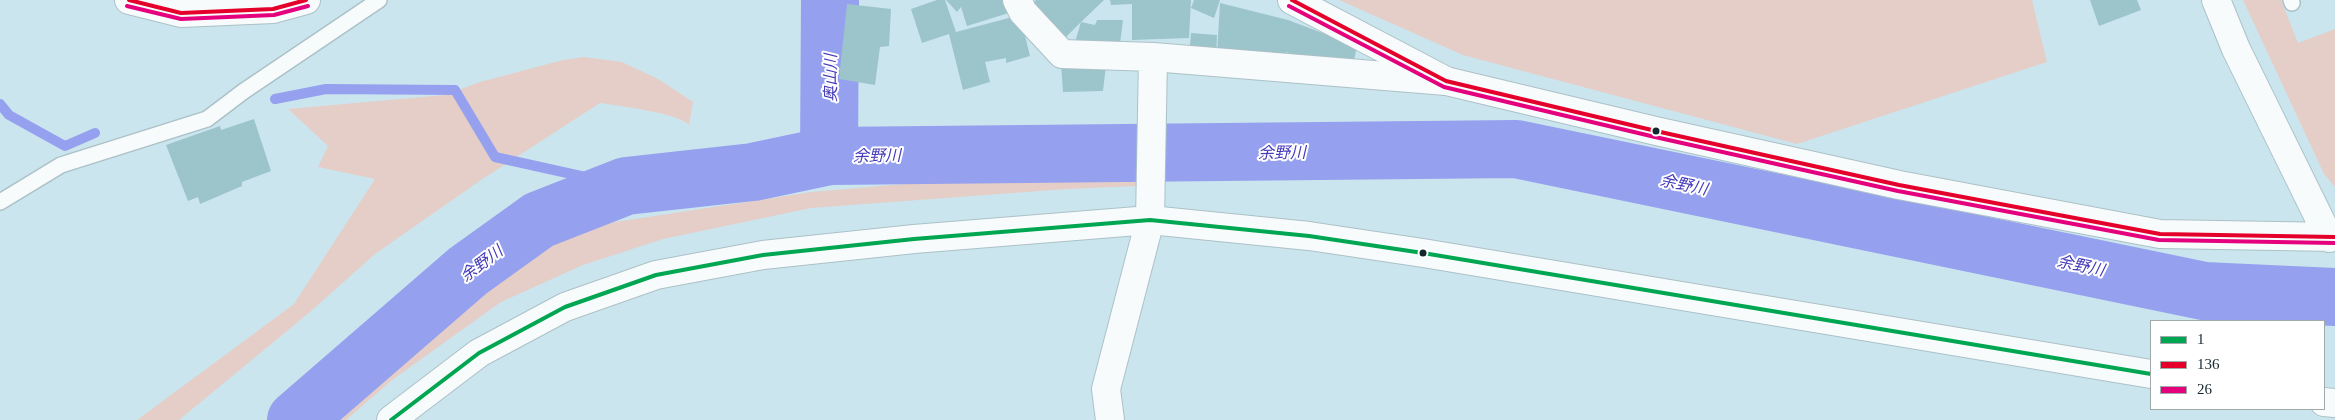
<!DOCTYPE html>
<meta charset="utf-8">
<style>
body{margin:0}
#map{position:relative;width:2335px;height:420px;overflow:hidden;background:#cbe5ee;font-family:Georgia,serif}
canvas{display:block}
.legend{position:absolute;left:2150px;top:320px;width:175px;height:90px;box-sizing:border-box;background:#fff;border:1px solid #a1a9ab;margin:0;padding:6px 9px;list-style:none;font-size:15px;color:#14272c}
.legend li{display:flex;align-items:center;gap:10px;height:25px}
.legend b{width:25px;border:1px solid #a1a9ab}
</style>
<div id="map">
<canvas width="2335" height="420"></canvas>
<ul class="legend">
<li><b style="height:6px;background:#00a651"></b>1</li>
<li><b style="height:6px;background:#e4002b"></b>136</li>
<li><b style="height:6px;background:#e5007d"></b>26</li>
</ul>
</div>
<script>
const ctx = document.querySelector('canvas').getContext('2d');
ctx.lineJoin = 'round';
function fillPath(path, color) {
  ctx.fillStyle = color;
  ctx.fill(path, 'evenodd');
}
function trace(path, color, width, dash) {
  ctx.strokeStyle = color;
  ctx.lineWidth = width;
  ctx.lineCap = dash ? 'butt' : 'round';
  ctx.setLineDash(dash || []);
  ctx.stroke(path);
}
function label(font, color, halo, rows, align = 'center') {
  ctx.font = font + ' Georgia,"Noto Sans JP",serif';
  ctx.lineWidth = 4;
  ctx.setLineDash([]);
  ctx.textBaseline = 'middle';
  ctx.strokeStyle = halo;
  ctx.fillStyle = color;
  for (const [text, x, y, turn = 0] of rows) {
    ctx.save();
    ctx.translate(x, y);
    ctx.rotate((+turn || 0) * Math.PI / 180);
    ctx.textAlign = isNaN(turn) ? turn : align;
    if (halo) ctx.strokeText(text, 0, 0);
    ctx.fillText(text, 0, 0);
    ctx.restore();
  }
}
const green = new Path2D(`
 M1339 0H2032L2047 62 1797 144 1463 55Z
 M2243 0H2281L2298 43 2335 29V187L2324 174Z
 M584 57 622 62 658 79 693 102 689 125C679 113 618 106 600 103L481 180 375 254 310 312 179 420H137L294 304 375 179 318 167 328 146 288 109 445 95 480 82 563 60Z
 M1139 156 1137 186 1067 189 811 208 663 239 583 265 501 302 392 380 346 420H313L417 334 529 248 602 224 812 192 938 181 1099 157Z`);
const stream = new Path2D(`
 M275 99 326 89 455 90 495 157 626 186
 M0 104 9 115 65 146 95 133`);
const river = new Path2D(`
 M829 156 830 0
 M296 420 468 271 539 220 626 186 753 172 829 156 1516 149 2204 291 2335 297`);
const building = new Path2D(`
 M937 0H945L956 32 1020 15 1030 56 1006 63V58L985 62 990 82 963 90 949 34 922 43 911 9Z
 M946 0H1012L1015 11 967 26 961 7 957 12Z
 M1036 0H1104L1081 22 1095 25 1097 20H1123L1119 52 1073 49 1081 22 1061 42 1027 8Z
 M1110 0H1191L1189 38 1132 40V4L1111 5Z
 M1194 0H1220L1214 18 1191 8Z
 M2090 0H2137L2141 10 2099 26Z
 M1220 3 1288 20 1357 46 1352 70 1318 65 1286 52 1285 65 1217 55Z
 M847 4 891 9 889 46 880 47 875 85 839 79Z
 M1191 33 1217 35 1216 60 1189 58Z
 M1061 63 1106 65 1103 91 1063 92Z
 M254 119 271 171 242 182V186L200 204 198 197 188 201 166 145 220 126 221 130Z`);
const lane = new Path2D(`
 M2291 0 2292 3
 M0 202 61 165 207 119 244 91 379 0`);
const street = new Path2D(`
 M1017 0 1023 12 1062 54 1153 57 1446 81
 M1110 420 1106 389 1150 220 1153 57`);
const secondary = new Path2D(`
 M129 0 181 13 273 9 306 0
 M1292 0 1446 81 1656 131 1899 185 2160 234 2335 237
 M2216 0 2236 49 2329 238`);
const highway = new Path2D(`
 M2324 402 2335 403
 M391 420 479 353 565 307 656 275 763 255 914 239 1150 220 1309 236 1423 253 2151 374`);
const bus1 = new Path2D(`
 M391 420 479 353 565 307 656 275 763 255 914 239 1150 220 1309 236 1423 253 2151 374`);
const bus2 = new Path2D(`
 M129 0 181 13 273 9 306 0
 M1292 0 1446 81 1656 131 1899 185 2160 234 2335 237`);
const bus3 = new Path2D(`
 M127 6 181 19 274 15 308 6
 M1289 6 1444 87 1655 137 1898 191 2159 240 2335 243`);
const markers = [
 [1656,131,4.5,"#14272c"],
 [1423,253,4.5,"#14272c"]
];
const waterNames = [
 ["奥山川",830,78,-90],
 ["余野川",1282,152,-1],
 ["余野川",877,155,-1],
 ["余野川",1684,184,12],
 ["余野川",481,263,-37],
 ["余野川",2081,265,12]
];
fillPath(green, '#e5cec7');
trace(stream, '#95a0ef', 10);
trace(river, '#95a0ef', 58);
fillPath(building, '#9bc5ca');
trace(lane, '#acc1c7', 18);
trace(street, '#acc1c7', 30);
trace(secondary, '#acc1c7', 30);
trace(highway, '#acc1c7', 30);
trace(lane, '#f7fbfc', 15);
trace(street, '#f7fbfc', 28);
trace(secondary, '#f7fbfc', 28);
trace(highway, '#f7fbfc', 28);
trace(bus1, '#00a651', 4);
trace(bus2, '#e4002b', 4);
trace(bus3, '#e5007d', 4);
for (const [x, y, r, color] of markers) {
  const dot = new Path2D();
  dot.arc(x, y, r, 0, 2 * Math.PI);
  ctx.fillStyle = color;
  ctx.fill(dot);
  trace(dot, '#fff', 2);
}
label('italic 16px', '#453bb9', '#fff', waterNames);
</script>
